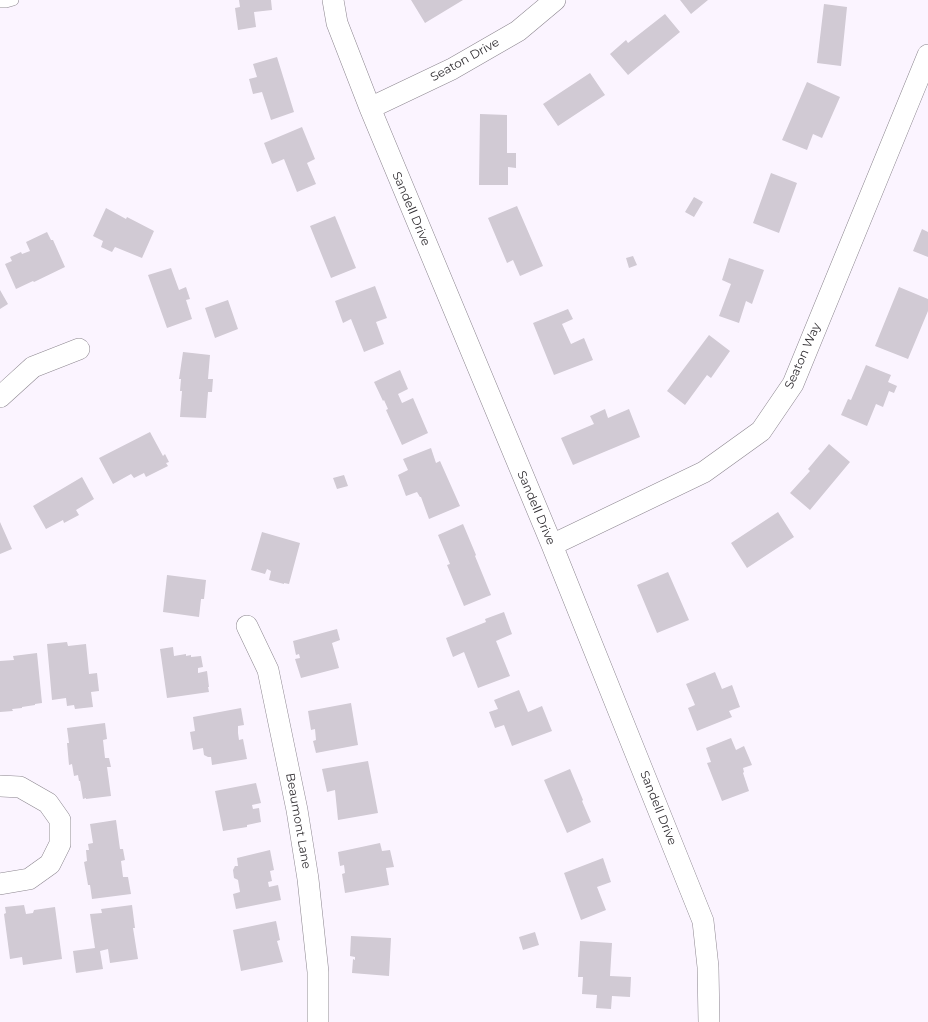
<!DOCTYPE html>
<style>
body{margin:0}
canvas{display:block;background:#fbf4ff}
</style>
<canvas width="928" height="1022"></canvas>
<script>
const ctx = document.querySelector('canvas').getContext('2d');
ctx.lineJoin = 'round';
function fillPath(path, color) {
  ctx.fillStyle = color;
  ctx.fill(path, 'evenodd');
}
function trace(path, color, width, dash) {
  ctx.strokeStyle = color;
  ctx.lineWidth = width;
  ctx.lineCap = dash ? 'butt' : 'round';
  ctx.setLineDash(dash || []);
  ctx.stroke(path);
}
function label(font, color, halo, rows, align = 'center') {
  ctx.font = font + ' Montserrat,sans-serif';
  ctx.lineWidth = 3.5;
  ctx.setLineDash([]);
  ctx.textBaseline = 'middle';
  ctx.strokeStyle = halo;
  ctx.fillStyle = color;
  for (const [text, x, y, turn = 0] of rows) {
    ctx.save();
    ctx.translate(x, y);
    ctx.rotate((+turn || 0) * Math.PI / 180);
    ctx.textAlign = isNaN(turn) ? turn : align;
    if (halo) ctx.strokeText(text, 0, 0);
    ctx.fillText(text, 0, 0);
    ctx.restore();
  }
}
const building = new Path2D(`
 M239 0H271L272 10 254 12 256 27 238 30 235 8 240 7Z
 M411 0H463L425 23Z
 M680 0H708L691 14Z
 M824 4 847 7 841 66 817 63Z
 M665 14 680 32 628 75 610 54 626 40 628 43Z
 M277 57 294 112 271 120 262 92 253 94 249 79 257 77 253 64Z
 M590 73 605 95 558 126 543 104Z
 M807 82 840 97 822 138 813 134 807 150 782 140Z
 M480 114 507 115V153H516V168L508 167V185H479Z
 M302 127 315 159 307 163 316 184 297 192 284 159 272 164 264 143Z
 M771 173 797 183 779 233 753 223Z
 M694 197 703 202 694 217 685 212Z
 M517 206 543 266 520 276 513 260 507 263 488 218Z
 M106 208 126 219 127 217 154 231 142 258 115 247 112 252 101 247 103 241 93 236Z
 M335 216 356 268 331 278 310 226Z
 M922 229 928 232V257L913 251Z
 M47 232 51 240H53L65 267 34 282 33 281 16 289 5 264 12 261 10 257 21 252 22 254 30 251 26 242Z
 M633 256 637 265 629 268 626 258Z
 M729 258 764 270 752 304 746 301 739 323 719 316 731 284 722 280Z
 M171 268 179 290 186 287 190 299 186 300 192 319 167 328 148 275Z
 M375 286 387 318 376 322 384 344 364 352 351 319 343 323 335 301Z
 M899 287 928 299V311L908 359 875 346Z
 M0 290 8 304 0 309Z
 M228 300 238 329 215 338 205 308Z
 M568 309 573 319 562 324 571 344 584 338 593 360 554 375 533 323Z
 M709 335 730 351 711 378 707 375 685 405 667 391Z
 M183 352 210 355 208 379H213L212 392H208L206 418 180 417 182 391H180L181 379H179Z
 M866 365 891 375 888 382 897 386 894 393 889 391 883 407 876 404 867 426 841 415 848 399 851 400Z
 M400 370 408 389 398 394 402 403 413 398 428 433 402 445 386 410 388 409 384 400 383 401 374 382Z
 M605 409 608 418 629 409 640 437 573 465 561 438 594 424 590 416Z
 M150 432 163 456 165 454 169 462 166 463 168 466 146 477 144 473 134 478 131 474 113 484 99 458Z
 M829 444 850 462 810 510 790 493 810 471 808 469Z
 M431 448 436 463 440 461 460 506 429 519 421 497H420L417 492 406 496 398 475 408 470 403 459Z
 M344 475 348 486 337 489 333 478Z
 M82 477 94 499 76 510 79 515 64 523 63 520 46 529 33 506Z
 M778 512 794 537 747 568 731 543Z
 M0 522 12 549 0 554Z
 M463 524 476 555 475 556 491 595 464 606 447 565 450 564 438 535Z
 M262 532 300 543 289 584 284 583V584L269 580 271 571 267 569 265 574 251 570Z
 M668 572 689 620 657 633 637 585Z
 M167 575 206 580 204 599H201L199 617 163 612Z
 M504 612 512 634 496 641 510 676 478 688 464 652 453 657 446 638 486 622 485 619Z
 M337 629 340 640 332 643 339 668 301 678 295 659 300 658 299 654 296 655 293 641Z
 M67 642 68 646 86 644 89 674 97 673 99 691 91 692 93 707 75 709 74 705 67 706 66 698 52 700 47 644Z
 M173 647 174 656 186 654V656L191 655V657L201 656 203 667 198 668V673L207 671 209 687H208L209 692 167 698 160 649Z
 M37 653 42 703 35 704V705L22 707V708L12 709 13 711 0 712V661L14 660 13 656Z
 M715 672 722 689 732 685 740 707 729 711 732 717 697 731 688 708 695 705 686 684Z
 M519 690 528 712 542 706 552 731 512 746 504 725 495 728 489 712 498 709 494 700Z
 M351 703 358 745 316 753 313 741 316 740 315 729 311 730 308 711Z
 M241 708 244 725 238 726V733L239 740 243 739 247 759 212 765 211 757H208L204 755 203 748 193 750 190 732 195 731 193 717Z
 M105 723 107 739 103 740 105 758H109L111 767H107L111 796 86 799V798L83 799 80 781H79L78 775 74 776 72 764 69 765 67 743H69L67 728Z
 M731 738 736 750 744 746 752 765 743 768 744 772 743 773 749 791 722 801 707 763 711 762 706 748Z
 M368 761 378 813 338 820 335 790 327 792 322 769Z
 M570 769 583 800 582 801 591 822 567 833 544 780Z
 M256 783 261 803 252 805 253 809 259 808 261 822 247 825V827L223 831 215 791Z
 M116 820 120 849H123L125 860 121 861 123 877H128L131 894 92 899 90 885H88L84 862 87 861 86 850H89L88 844 93 843 90 824Z
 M380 843 382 851 390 850 394 867 386 868 389 885 345 893 342 874 345 873 344 865 340 866 338 852Z
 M270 850 274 870 270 871 272 881 268 882 269 887 278 885 281 900 236 909 233 894 240 892 238 880 234 878 233 870 235 866H238L237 858Z
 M603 858 611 882 597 887 606 910 581 920 564 873Z
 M24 905 26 914 33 913 34 910 55 907 62 959 23 965 22 957 10 959 4 914 6 913 5 907Z
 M132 905 135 928H133L138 959 110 963 108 949 100 951 103 969 76 973 73 951 95 948 90 914 102 913 101 909Z
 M276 921 280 940 277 941 283 962 241 971 233 930Z
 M535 932 539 945 523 950 519 937Z
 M351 936 391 938 389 976 352 973 353 959 355 960V957L350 956Z
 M580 941 612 943 610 976 631 977 630 997 612 996 611 1009 596 1008 597 995 582 994 583 977H578Z`);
const lane = new Path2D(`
 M0 2H6L13 0`);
const street = new Path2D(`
 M333 0 337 23 370 108 552 545 703 921 708 967 709 1022
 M370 108 452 69 518 31 555 0
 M0 397 33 367 79 349
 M552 545 704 472 761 431 793 384 928 55
 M247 626 268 670 297 810 308 879 318 972V1022
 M0 786 20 787 48 803 60 820V844L50 864 29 879 0 884`);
const streetNames = [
 ["Seaton Drive",465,60,-29],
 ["Sandell Drive",411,209,67],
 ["Seaton Way",803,356,-66],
 ["Sandell Drive",536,508,67],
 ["Sandell Drive",658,808,68],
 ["Beaumont Lane",298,821,80]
];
fillPath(building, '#d1cad4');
trace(lane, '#8c868f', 12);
trace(street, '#8c868f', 22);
trace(lane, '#fff', 11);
trace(street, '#fff', 21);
label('12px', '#322f33', '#fff', streetNames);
</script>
